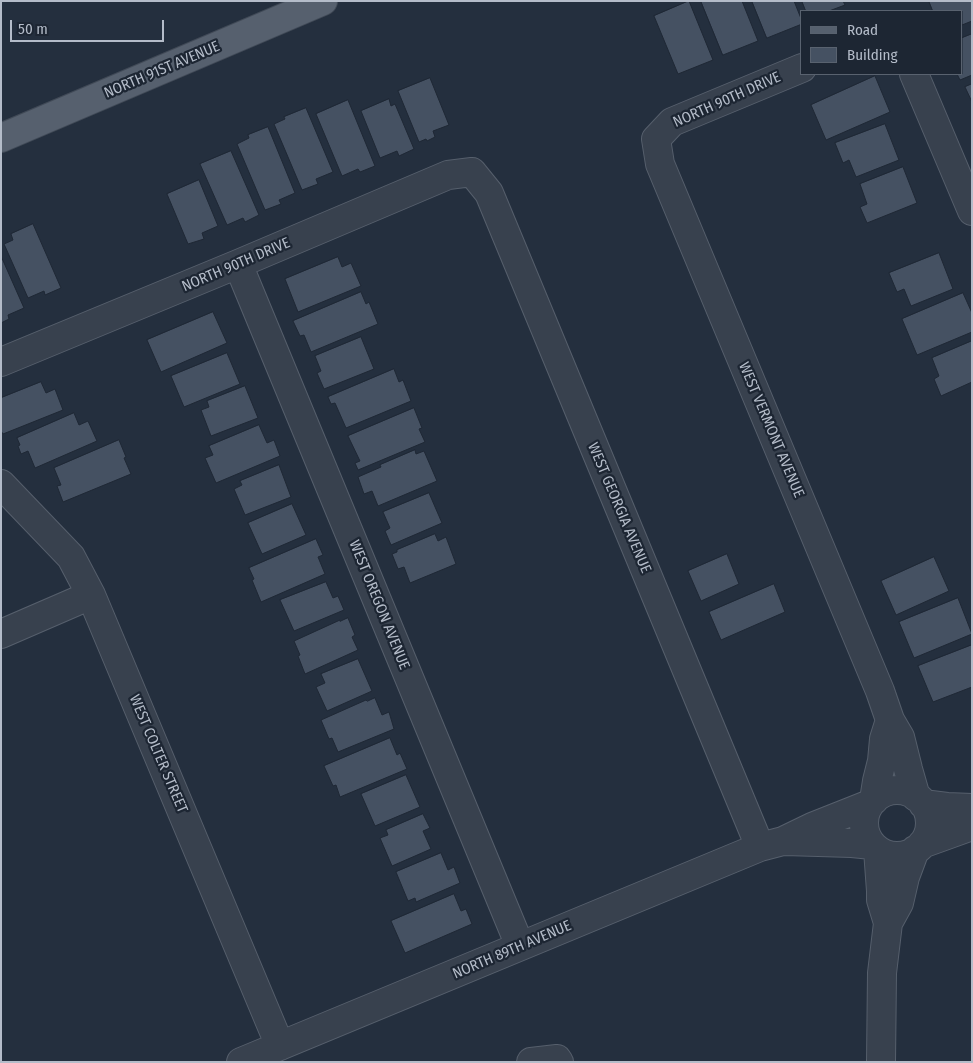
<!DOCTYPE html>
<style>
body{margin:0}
#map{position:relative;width:973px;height:1063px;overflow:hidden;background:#242f3e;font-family:"Fira Sans Condensed",sans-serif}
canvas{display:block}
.frame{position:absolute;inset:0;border:2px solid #b4bcc9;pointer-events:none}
.legend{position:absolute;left:800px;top:10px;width:162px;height:65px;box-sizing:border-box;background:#1d2633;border:1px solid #59626f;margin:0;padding:6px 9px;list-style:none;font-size:15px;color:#b4bcc9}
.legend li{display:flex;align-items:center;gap:10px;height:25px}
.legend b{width:25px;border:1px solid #59626f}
.scale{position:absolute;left:10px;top:20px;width:154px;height:22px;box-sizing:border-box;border:2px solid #b4bcc9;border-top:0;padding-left:6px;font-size:15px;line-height:18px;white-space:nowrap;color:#b4bcc9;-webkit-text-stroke:4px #1d2633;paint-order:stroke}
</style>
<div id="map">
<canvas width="973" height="1063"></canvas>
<div class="frame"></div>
<ul class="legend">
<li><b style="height:6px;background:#56606e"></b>Road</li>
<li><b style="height:14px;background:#455162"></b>Building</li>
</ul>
<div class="scale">50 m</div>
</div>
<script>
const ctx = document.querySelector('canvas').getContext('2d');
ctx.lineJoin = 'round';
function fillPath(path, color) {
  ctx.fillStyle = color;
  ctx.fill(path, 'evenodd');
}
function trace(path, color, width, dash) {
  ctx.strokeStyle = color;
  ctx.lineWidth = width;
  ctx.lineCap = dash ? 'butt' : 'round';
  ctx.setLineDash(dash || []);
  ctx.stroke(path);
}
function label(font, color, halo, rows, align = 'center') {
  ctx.font = font + ' "Fira Sans Condensed",sans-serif';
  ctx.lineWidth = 4.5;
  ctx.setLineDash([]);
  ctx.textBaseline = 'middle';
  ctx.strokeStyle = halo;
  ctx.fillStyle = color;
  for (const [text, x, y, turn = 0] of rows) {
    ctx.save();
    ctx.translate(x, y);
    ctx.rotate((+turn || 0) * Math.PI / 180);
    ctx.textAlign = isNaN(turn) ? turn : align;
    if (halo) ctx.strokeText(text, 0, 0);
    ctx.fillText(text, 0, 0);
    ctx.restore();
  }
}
const building = new Path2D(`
 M689 1 713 60 678 74 654 16Z
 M701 1H742L758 41 723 55Z
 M752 1H794L802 21V24L767 38Z
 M802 1H843L845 5 829 11H806Z
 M929 1H972V21L962 25V11H933Z
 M972 34V75L960 80 957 74H962V38Z
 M875 76 890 112 826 140 811 105Z
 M430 78 449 125 433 131 435 137 427 141 426 139 419 142 398 91Z
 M972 84V102L965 87Z
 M389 99 391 106 395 104 414 149 399 156 397 151 380 158 361 111Z
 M348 100 375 166 360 172 358 169 342 176 316 114Z
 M306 108 333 172 316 179 318 184 302 190 274 124 285 119 284 117Z
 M885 124 899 160 856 177 849 160 843 163 835 143Z
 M268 127 295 193 279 200 281 204 265 210 237 144 249 138 248 135Z
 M231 151 259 215 245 222 243 218 227 225 200 164Z
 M903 167 917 203 867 223 860 207 867 204 860 184Z
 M199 180 218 226 202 233 204 239 188 244 167 194Z
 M33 224 61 288 45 295 44 291 28 298 4 244 13 240 11 234Z
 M939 253 953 289 911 306 904 289 897 292 889 273Z
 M1 256 24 308 8 315 9 319 1 323Z
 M338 257 342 267 351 263 361 286 298 312 285 279Z
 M361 292 366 304 369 302 378 324 311 352 304 335 300 336 293 321Z
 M963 293 972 313V332L917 355 902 319Z
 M213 312 227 343 161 372 147 340Z
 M361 337 374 369 324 389 317 373 321 371 315 356Z
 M972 341V382L941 396 934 379 939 376 932 358Z
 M227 353 240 384 184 407 171 376Z
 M394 369 399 382 403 380 411 401 346 428 335 403 331 404 328 397Z
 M41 382 46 393 55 389 63 410 3 434 1 431V398Z
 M245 386 258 418 211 436 201 410 209 407 207 401Z
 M414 408 422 428 419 429 425 442 358 470 355 463 360 461 348 436Z
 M74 413 79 425 88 421 97 441 35 468 28 451 21 454 18 446 20 445 17 438Z
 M259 425 267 443 274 440 280 456 216 483 205 458 213 455 209 446Z
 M119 440 126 457 124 458 131 474 63 502 57 486 61 485 54 468Z
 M415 450 416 454 424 451 437 481 378 506 372 491 364 494 358 477 381 467 380 465Z
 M279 465 291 497 245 515 234 489 242 485 240 481Z
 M429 493 442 523 391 545 385 531 390 528 383 512Z
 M292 504 306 535 262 554 248 523Z
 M435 534 438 541 446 537 456 564 410 583 404 567 398 569 392 554 397 552V550Z
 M316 539 323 555 318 557 325 574 261 602 252 580 254 579 249 568Z
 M727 554 739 584 701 601 688 571Z
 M934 557 949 591 896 615 881 581Z
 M326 582 333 598 338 596 344 610 294 631 280 600Z
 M774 584 785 612 721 640 709 612Z
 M958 598 972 634 914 658 899 622Z
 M348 618 355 635 352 637 358 650 305 674 298 656 300 655 294 641 340 620V621Z
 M972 645V687L933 702 918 666Z
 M358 659 372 691 327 711 316 687 325 683 321 674Z
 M375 698 382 715 389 712 394 729 338 752 332 738 329 739 321 720 366 700 367 701Z
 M390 738 397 755 400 753 407 769 340 797 336 785 333 786 324 766Z
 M406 775 420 807 375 826 361 794Z
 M423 814 430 828 423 831 431 849 392 866 380 838 388 835 386 830Z
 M441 853 448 870 454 867 460 883 416 902 415 898 408 901 396 872Z
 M454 894 461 911 466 909 472 924 405 953 391 921Z`);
const minor = new Path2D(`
 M802 68 672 122 656 139 660 164 880 691 890 720 900 737 908 769 916 797
 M914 74 972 211
 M238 264 520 946
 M1 362 238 264 448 175 472 172 489 193 760 847
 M1 484 71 557 91 595 280 1046
 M1 634 91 595
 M864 823a33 33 0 1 1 66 0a33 33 0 1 1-66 0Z
 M874 800 877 781 882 761 884 739 890 720
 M923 804 947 807 972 808
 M785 841 852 843 872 845
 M922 844 972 826
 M878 850 881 891V900L888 923
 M241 1062 760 847 783 841 812 827 870 804
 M531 1062 557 1059 559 1062
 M881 1062 882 973 888 923 899 903 905 877 915 850`);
const major = new Path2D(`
 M1 138 323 1`);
const streetNames = [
 ["NORTH 91ST AVENUE",162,70,-23],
 ["NORTH 90TH DRIVE",727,100,-24],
 ["NORTH 90TH DRIVE",236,265,-23],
 ["WEST VERMONT AVENUE",771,430,67],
 ["WEST GEORGIA AVENUE",619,508,67],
 ["WEST OREGON AVENUE",379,605,68],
 ["WEST COLTER STREET",158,754,67],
 ["NORTH 89TH AVENUE",512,950,-23]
];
fillPath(building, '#455162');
trace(building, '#1f2835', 1);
trace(minor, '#565f6c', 30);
trace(major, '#414a57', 30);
trace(minor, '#38414e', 28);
trace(major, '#56606e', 28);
label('15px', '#b4bcc9', '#1d2633', streetNames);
</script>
